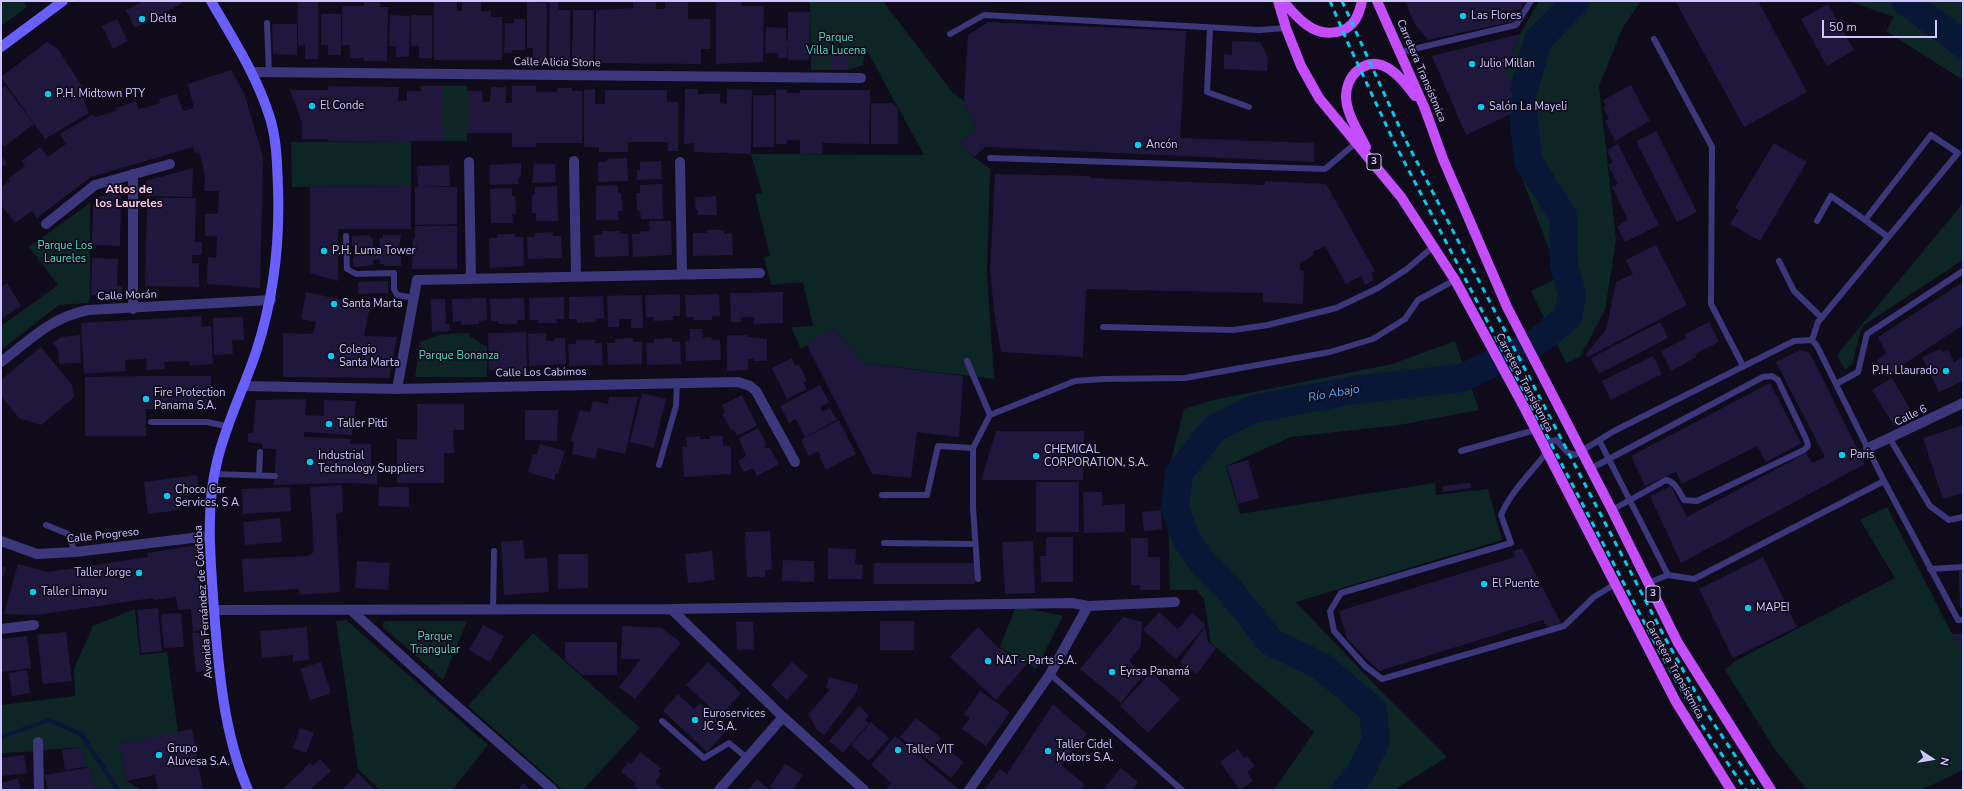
<!DOCTYPE html>
<meta charset="utf-8">
<style>
body{margin:0}
#map{position:relative;width:1964px;height:791px;overflow:hidden;background:#0f0b1b;font-family:"Nunito Sans",sans-serif}
canvas{display:block}
.frame{position:absolute;inset:0;border:2px solid #cfc6ff;pointer-events:none}
.north{position:absolute;left:1912px;top:739px;width:40px;height:40px;-webkit-text-stroke:3px #0f0b1b;paint-order:stroke;rotate:102deg;font-size:11px;font-weight:700;line-height:16px;text-align:center;color:#cfc6ff}
.north::after{content:'';display:block;margin:auto;width:14px;height:18px;background:#cfc6ff;clip-path:polygon(50% 0,100% 100%,50% 72%,0 100%)}
.scale{position:absolute;left:1822px;top:20px;width:115px;height:18px;box-sizing:border-box;border:2px solid #cfc6ff;border-top:0;padding-left:5px;font-size:12px;line-height:14px;white-space:nowrap;color:#cfc6ff;-webkit-text-stroke:3px #0f0b1b;paint-order:stroke}
</style>
<div id="map">
<canvas width="1964" height="791"></canvas>
<div class="frame"></div>
<div class="north">N</div>
<div class="scale">50 m</div>
</div>
<script>
const ctx = document.querySelector('canvas').getContext('2d');
ctx.lineJoin = 'round';
function fillPath(path, color) {
  ctx.fillStyle = color;
  ctx.fill(path, 'evenodd');
}
function trace(path, color, width, dash) {
  ctx.strokeStyle = color;
  ctx.lineWidth = width;
  ctx.lineCap = dash ? 'butt' : 'round';
  ctx.setLineDash(dash || []);
  ctx.stroke(path);
}
function label(font, color, halo, rows, align = 'center') {
  ctx.font = font + ' "Nunito Sans",sans-serif';
  ctx.lineWidth = 3.5;
  ctx.setLineDash([]);
  ctx.textBaseline = 'middle';
  ctx.strokeStyle = halo;
  ctx.fillStyle = color;
  for (const [text, x, y, turn = 0] of rows) {
    ctx.save();
    ctx.translate(x, y);
    ctx.rotate((+turn || 0) * Math.PI / 180);
    ctx.textAlign = isNaN(turn) ? turn : align;
    if (halo) ctx.strokeText(text, 0, 0);
    ctx.fillText(text, 0, 0);
    ctx.restore();
  }
}
const green = new Path2D(`
 M1 1H23L27 7 1 26Z
 M810 1H883L953 93 964 101 977 130 959 142 974 157 990 169 987 276 994 379 863 363 833 328 801 349 791 327 813 326 803 282 771 285 764 257 770 256 755 194 762 193 751 154 924 155 865 47 863 65 848 70H811Z
 M1539 1H1641L1623 27 1599 86 1616 240 1605 310 1580 357 1566 363 1531 291 1560 277 1514 158 1505 72 1520 34Z
 M1849 1H1963V80L1886 31 1894 17Z
 M444 86H467V141H444Z
 M411 141V186L292 187 291 142Z
 M90 203V297L88 303 59 305 1 350V326L58 285 29 247Z
 M1963 203V260L1864 325 1861 329 1852 364 1845 370 1837 355Z
 M469 333V336L487 347V377H415L420 342 442 334Z
 M1455 341 1479 410 1399 425 1291 437 1226 466 1240 514 1435 483 1436 495 1488 489 1502 540 1296 602 1377 687 1447 757 1394 790H1274L1314 732 1211 643 1204 599 1196 590H1170L1167 477 1184 409 1209 401 1392 364Z
 M1887 507 1952 634 1963 647V770L1921 790H1807L1774 748 1725 670 1735 661 1895 578 1860 520Z
 M1016 606 1063 616 1036 669 1000 647Z
 M135 609 140 655 167 652 178 732 119 743 127 781 141 790H109L108 786 95 789 91 767H85L81 747 24 752 1 753V705L75 696 74 669 93 626Z
 M346 620 488 745 452 790H380L358 769 336 621Z
 M386 621H467L443 680 383 627V623Z
 M533 633 640 728 583 790H563L468 706Z`);
const stream = new Path2D(`
 M1 737 49 720 81 734 118 790`);
const river = new Path2D(`
 M1905 1 1963 44
 M1346 790 1360 774 1376 740 1373 710 1321 666 1271 642 1228 588 1203 563 1186 539 1175 507 1179 473 1215 428 1253 409 1354 390 1462 378 1538 341 1568 317 1572 294 1564 265 1563 216 1528 161 1522 96 1538 40 1576 1`);
const building = new Path2D(`
 M144 1H182L183 3 135 28 126 10Z
 M298 1H318V59H305V45L298 46Z
 M364 1H380V7H388L387 61H364V58H350V45H342V6H364Z
 M434 1H457V11H462V1H481V11H491V17H502V60H434Z
 M550 1H558V10H570V62H549Z
 M633 1 656 2V9H665V1H688V19H710V49H701V64L595 63 596 10 633 8Z
 M716 1H741V6H764L763 62 716 64Z
 M1405 1H1527L1522 5V9L1512 11 1515 21 1428 40 1415 24Z
 M1678 1H1758L1807 92 1744 127 1676 2Z
 M527 2 547 3 546 62H532L533 48H527Z
 M1828 4 1854 50 1827 66 1801 19Z
 M573 10H594L593 62H572Z
 M788 12H810L809 60H788V45L787 58H777L778 53H765L766 27 786 28V41H788Z
 M321 14H341V55H328V45H321Z
 M390 15 410 16 409 57H396V46H389Z
 M411 15H432V58H419V46H411Z
 M117 19 128 41 113 49 102 26Z
 M514 19H525V50H512V53H504L505 23H514Z
 M988 22 1186 31 1180 138 1314 143V162L985 147 974 157 959 142 977 130 964 101 968 35Z
 M272 24H297V55L273 54Z
 M1520 34 1505 72 1512 87 1509 88 1513 96 1507 100 1513 113 1466 135 1432 56Z
 M1232 41 1260 42 1268 57 1267 71 1224 69V54L1232 55Z
 M47 42 57 48 82 86 84 101 89 113 45 139 1 77Z
 M832 52 849 53 848 70 832 69Z
 M231 70 244 93 263 157 260 288 207 284 208 257 216 258 217 236H205V214H218L219 191H204L205 174 199 152 195 153 193 147 91 177 37 218 32 211 15 223 1 205V187L10 181 8 179 25 166 22 161 40 147 48 157 66 144 60 134 93 114 95 117 117 111 116 108 136 101 139 109 160 103 159 99 177 94 183 111 194 108 188 84Z
 M1631 85 1650 121 1615 141 1605 121 1609 119 1603 108 1606 106 1603 100Z
 M5 86 34 124 4 147 1 143V89Z
 M328 86 399 87 398 101H407V91H421L420 86H444V141H328V139H302V123L290 90H328Z
 M512 86H536V92H557V88H572V91H582V143H536V147H512V133H467V91H482L483 102H490L491 87H506V103H512Z
 M595 89V104H605V90H667V102H678V151H668V142H628V152H599V147H584V90Z
 M685 89H698V94H720V103L727 104V89L752 90 751 154 694 152V143L684 144Z
 M787 89V93H800V90H870L869 144 822 143V154H800V140H787V144H776V90Z
 M753 95H774V147H753Z
 M871 103H892L898 108V144H871Z
 M1656 131 1697 212 1677 222 1636 141Z
 M1774 143 1807 162 1760 241 1730 224 1739 210 1735 208Z
 M1618 144 1659 225 1625 242 1617 226 1628 220 1612 187 1618 184 1608 165 1613 162 1607 150Z
 M1 155 7 164 1 167Z
 M627 158 628 181 598 182V162H607V159Z
 M661 161 662 179 637 180V170H640V162Z
 M521 163V177L518 178V184L490 185V165Z
 M534 164H555L556 182 532 183Z
 M449 165 450 186 418 187 417 166Z
 M193 168 192 197 146 196V181Z
 M995 174 1091 176V178L1265 185V181L1326 184 1375 271 1371 273 1374 280 1365 285 1361 276 1346 284 1325 246 1313 252 1314 255 1300 263V270L1304 271 1303 304 1263 302V293L1086 289 1083 357 1001 352 994 311 990 271Z
 M662 184 663 219H641L640 211H637L636 193H640V185Z
 M618 185V193H621L622 202V211H618L619 220H596V186Z
 M411 186V229H338V281L310 273V187Z
 M557 186 558 221H536V213H532V195H535V187Z
 M415 187H457V224L415 225Z
 M512 188V196H515L516 205V214H512L513 223H491L490 189Z
 M107 193 121 194 120 246 92 245 93 205H100V196H107Z
 M716 196 717 215H698V210H696L695 197Z
 M156 198H196L195 242H202V255H192V263H199V287L145 286 147 206H156Z
 M649 221H671L672 255 633 257 632 234H640V231H650Z
 M415 226H457V269H412L413 239H415Z
 M707 230H724V234L732 233 733 255 693 256V233H707Z
 M602 231H620V234H628L629 256 595 257 594 235H602Z
 M553 232V236H561L562 258 528 259 527 237H535V233Z
 M497 234H515V237H523L524 266 490 268 489 238H497Z
 M370 235V238H373V249L380 248 379 238H383V235H401L398 256H401V266H384V264H380V259L373 260V265H370V266L353 267V257H355V247L352 246V236Z
 M1656 245 1687 305 1588 357 1586 354 1606 330 1616 282 1633 274 1626 260Z
 M92 258 118 259 117 286H122V296L91 295Z
 M388 281V293L358 294V282Z
 M1963 282V325L1886 376 1877 360 1886 353 1878 337Z
 M7 283 21 306 1 319V287Z
 M306 292 370 306 364 336 397 337 389 378 283 377V333L313 334 316 322 301 319Z
 M783 292V323L754 324V317H741V322H731L730 293Z
 M680 294V316H673V320L654 321V317H646L645 295Z
 M719 294 720 316H712V320H694V317H686L685 295Z
 M624 295H642L643 328H631V319H619V327H608L607 296Z
 M603 296 604 318 596 319V322L577 323V319H569V297Z
 M564 297V319H556L557 323H538V320H530L529 298Z
 M486 298 487 320 479 321V324L461 325V321L453 322 452 299Z
 M524 298 525 320H517V324H498V321H491L490 299Z
 M431 299H445L446 324H449L450 331 432 332Z
 M201 316 202 327 211 326 213 364 190 366 189 361 164 362 165 369 147 370 146 359 125 360 126 371 84 374 81 323Z
 M243 317 244 340H232L233 354 214 355 213 318Z
 M1660 322 1668 338 1599 374 1591 358Z
 M1709 322 1719 342 1695 354 1696 357 1671 371 1661 351 1686 338 1685 334Z
 M833 328 863 363 963 376 959 437 917 432 911 478 872 474 807 345Z
 M690 329H702L703 338 711 337 712 340H720L721 360 686 361 685 341 690 340Z
 M526 332 527 374 498 375V370H489L488 333Z
 M546 333V341H554V338H565L566 364 529 366 528 334Z
 M80 335 81 363 59 364 58 350 53 343 61 337Z
 M727 335H747V337L767 339V361H754V359H748V370L727 371Z
 M633 338V342H642V364L608 365 607 343H615V339Z
 M672 338V342H680L681 364 647 365 646 343H654V339Z
 M576 340H595V343H602L603 365 569 366 568 344H576Z
 M41 347 72 385 74 397 41 425 19 418 1 396V380Z
 M1941 349 1943 352 1948 350 1954 362 1963 357V381L1939 392 1922 357Z
 M1800 350 1810 353 1865 464 1681 563 1650 496 1671 486 1687 517 1806 453 1812 463 1825 457 1776 362Z
 M1653 356 1662 374 1611 400 1602 381Z
 M792 358 795 366 798 364 803 372 807 381 803 382 807 389 787 399 772 368Z
 M146 376H211V389L204 409H146V436H85V377Z
 M1892 378 1913 414 1894 426 1872 390Z
 M1770 383 1801 443 1766 462 1757 446 1682 484 1676 472 1645 486 1631 456Z
 M820 385 829 402 820 407 822 412 830 408 837 420 805 437 796 419 789 423 780 406Z
 M642 393 666 399 654 448 630 442Z
 M742 395 757 426 737 436 734 429 731 430 722 414 725 412 722 405Z
 M609 397H638L625 454 598 448 595 459 572 454 574 442 571 441 580 410 590 412 593 401 608 404Z
 M306 399 305 415 324 416V400L356 401 352 435 304 432V437L351 439 350 444H371V466H378L377 484 340 483 274 485 276 449H263L262 444 248 442V433H253L256 400Z
 M417 404H464V430H453L454 453H444V483H397V439H417Z
 M525 410H558L557 441 525 440Z
 M839 420 856 454 826 470 819 457 821 456 818 451 809 456 801 440Z
 M1963 425V493L1943 499 1923 438Z
 M758 428 767 445 765 446 766 449 769 447 779 464 757 476 753 468 744 472 738 461 746 456 739 438Z
 M996 431H1084L1083 480H981Z
 M700 436V439H710V436H723V446H729L731 449V474L684 477 682 447H687L686 437Z
 M540 444 565 451 558 474 556 473 554 480 528 472 533 454 537 455Z
 M1248 460 1259 498 1238 504 1227 466Z
 M197 475 200 494 178 497 180 510 148 514 144 482Z
 M1036 482H1079V532H1036Z
 M1470 483 1471 488 1443 492V486Z
 M342 485 343 512 336 513 340 592 300 595 299 589 244 592 242 559 307 556 314 552 310 487Z
 M290 487 291 511 243 514 242 489Z
 M379 487H409V507L378 506Z
 M1083 492H1102V505L1125 504V532L1084 533Z
 M1161 510 1162 529 1144 531 1142 512Z
 M280 518 282 542 245 545 243 522Z
 M770 531 772 570H765V577H747L745 532Z
 M1046 537H1073V582H1041L1040 556H1046Z
 M1131 538H1148V557H1160V590H1140V585H1131Z
 M523 540 525 559 547 557 549 592 504 595 501 542Z
 M1033 541 1035 593 1005 594 1002 542Z
 M198 545 202 571H198L201 593H204L207 630 193 631 191 609 178 610 176 597 154 600 153 598 36 615 4 614 18 564 48 572 148 557 147 553Z
 M828 548 856 549 855 564 863 565 862 579H828Z
 M1522 548 1561 623 1551 627 1546 626 1543 620 1379 671 1347 639 1339 611 1515 557 1513 551Z
 M712 551 715 580 688 583 685 554Z
 M558 554H588V588L558 589Z
 M1763 557 1797 627 1733 658 1699 589Z
 M783 560 814 561V582L782 581Z
 M357 561 390 563 388 590 355 588Z
 M874 563H975V584H874Z
 M1 566 6 568 1 582Z
 M1959 571H1963V608H1960Z
 M158 608 162 651 141 653 137 610Z
 M1159 612 1178 629 1192 613 1206 625 1176 659 1143 630Z
 M181 613 184 647 164 648 161 614Z
 M1123 617 1142 622 1141 646 1129 661 1144 674 1121 703 1080 669Z
 M880 621H914V650H880Z
 M736 622H753L754 649 737 650Z
 M483 625 504 636 490 662 469 650Z
 M622 626 662 628 681 643 635 699 619 687 641 659H621Z
 M307 627 309 660 293 662V655L262 658 260 631Z
 M978 627 999 648 1027 664 996 700 950 657Z
 M1205 627 1208 642 1216 648 1197 674 1180 662Z
 M66 632 72 681 43 684 37 635Z
 M207 632 211 670 196 672 192 633Z
 M1952 634H1963V647Z
 M27 636 31 668 1 672V639Z
 M565 642H617V675H582L565 660Z
 M321 662 331 693 310 700 300 669Z
 M708 662 741 693 720 716 686 685Z
 M792 662 808 676 787 700 771 685Z
 M27 670 30 693 12 696 9 673Z
 M1151 672 1180 699 1148 733 1120 706Z
 M829 677 858 685 856 694 824 735 816 729 809 714 830 689 826 688Z
 M980 691 1010 712 986 746 962 729 970 718 964 714Z
 M678 694 694 709 700 703 728 729 707 752 663 711Z
 M1053 704 1087 734 1061 765 1085 785 1081 790H984L1000 769 1007 774Z
 M859 706 869 715 865 720 869 723 843 753 829 741Z
 M916 718 941 738 938 741 964 762 951 778 900 737Z
 M871 722 889 738 869 761 851 745Z
 M300 728 314 733 306 753 293 748Z
 M192 729 203 790H158L155 775 127 781 119 743Z
 M895 736 957 788 956 790H885L891 783 871 765Z
 M81 747 85 767 65 770 62 750Z
 M1238 749 1244 758 1247 756 1255 766 1247 772 1253 781 1240 790 1220 762Z
 M640 752 661 768 658 771 661 774 655 782 664 789 662 790H640L634 786 636 783 621 772 628 762 631 764Z
 M24 755 27 773 1 776V758Z
 M320 759 331 771 310 790H282L310 763 313 766Z
 M785 764 803 775 793 790H775L770 787Z
 M91 767 95 789 109 786V790H48L45 775Z
 M1121 768 1138 782 1132 790H1103Z
 M358 773 375 790H342Z
 M18 778 21 790H1V783Z
 M757 779 770 790H748Z
 M523 783 531 790H518Z`);
const lane = new Path2D(`
 M267 23 269 72
 M1210 28 1207 92 1249 107
 M950 34 984 15 1259 30 1286 28
 M1654 39 1712 147 1711 304 1743 366
 M1401 52 1516 25 1531 1
 M990 158 1325 169 1357 142
 M1817 221 1831 196 1865 220
 M346 236 347 269 356 274 394 273V289L397 295 414 298
 M1779 261 1794 291 1822 318
 M1103 327 1233 330 1268 325 1336 308 1378 288 1407 269 1434 246
 M1812 340 1818 322 1958 153 1931 135 1865 220 1888 237
 M967 361 990 415
 M1836 384 1858 372 1867 334 1963 271
 M151 422H207L226 426
 M1890 439 1930 506 1949 520 1963 517
 M1599 440 1668 575
 M1542 443 1556 440 1568 453 1575 455 1614 431 1794 341 1812 340 1817 346 1884 481 1958 620H1963
 M1461 451 1535 430
 M1547 452C1531 473 1511 491 1501 515L1511 543 1341 593 1330 611 1334 631 1365 666 1382 679 1564 626 1594 597 1615 584
 M659 465 676 406 677 382
 M1590 469 1763 377 1772 376 1778 380 1807 441 1808 446 1804 450 1697 501 1684 500C1679 492 1676 482 1666 480L1612 510
 M215 474 275 476
 M259 475 260 452
 M882 495H927L938 446 973 448
 M46 525 68 534 75 552
 M884 543 975 544
 M1930 569 1963 567
 M978 579 973 508V448L990 415 1075 381 1103 379 1185 378 1330 352 1373 339 1405 319 1418 300 1455 280
 M1648 583 1668 575 1694 579 1884 481
 M493 610 494 551
 M1050 674 1182 790
 M662 721 704 758 729 743 747 758`);
const street = new Path2D(`
 M252 72 861 78
 M574 161 576 276
 M469 162 471 279
 M680 162 682 274
 M133 174V309
 M46 224 95 185 170 164
 M1 362C31 339 50 318 88 310L271 300
 M243 386 397 389 738 382 750 386 756 391 795 462
 M397 389 417 280 760 273
 M1868 448 1963 403
 M1 541 37 554 75 552 209 536
 M671 609 783 717 864 790
 M214 610 671 609 1072 603 1088 606 1175 602
 M352 611 443 694 553 790
 M1 629 34 625
 M38 742 39 790
 M719 790 783 717
 M969 790 1050 674 1088 606`);
const secondary = new Path2D(`
 M211 1C233 39 257 76 270 118 277 141 277 164 278 187 280 243 274 296 257 349 245 387 226 422 217 462 206 506 210 552 213 597 218 661 222 730 248 790
 M1 47 63 1`);
const primary = new Path2D(`
 M1278 1 1286 28 1301 66 1319 98 1401 197 1455 280 1524 407 1676 702 1731 790
 M1283 1C1290 9 1298 19 1307 25 1320 35 1340 36 1352 24 1358 18 1360 9 1362 1
 M1377 1 1425 109 1443 159 1507 307 1612 510 1678 643 1771 790
 M1366 147C1358 131 1346 113 1346 96 1346 87 1350 77 1357 71 1380 51 1402 78 1415 96`);
const rail = new Path2D(`
 M1330 1 1348 43 1395 144 1657 647 1701 724 1746 790
 M1342 1 1404 137 1665 638 1710 718 1758 790`);
const markers = [
 [1463,16,4,"#02ccee"],
 [142,19,4,"#02ccee"],
 [1472,64,4,"#02ccee"],
 [48,94,4,"#02ccee"],
 [312,106,4,"#02ccee"],
 [1481,107,4,"#02ccee"],
 [1138,145,4,"#02ccee"],
 [324,251,4,"#02ccee"],
 [334,304,4,"#02ccee"],
 [331,356,4,"#02ccee"],
 [1946,371,4,"#02ccee"],
 [146,399,4,"#02ccee"],
 [329,424,4,"#02ccee"],
 [1842,455,4,"#02ccee"],
 [1036,456,4,"#02ccee"],
 [310,462,4,"#02ccee"],
 [167,496,4,"#02ccee"],
 [139,573,4,"#02ccee"],
 [1484,584,4,"#02ccee"],
 [33,592,4,"#02ccee"],
 [1748,608,4,"#02ccee"],
 [988,661,4,"#02ccee"],
 [1112,672,4,"#02ccee"],
 [695,720,4,"#02ccee"],
 [898,750,4,"#02ccee"],
 [1048,751,4,"#02ccee"],
 [159,755,4,"#02ccee"]
];
const shields = [
 [1374,162,14],
 [1653,594,14]
];
const shieldNames = [
 ["3",1374,162],
 ["3",1653,594]
];
const poiNames = [
 ["Las Flores",1471,16],
 ["Delta",150,19],
 ["Julio Millan",1480,64],
 ["P.H. Midtown PTY",56,94],
 ["El Conde",320,106],
 ["Salón La Mayeli",1489,107],
 ["Ancón",1146,145],
 ["P.H. Luma Tower",332,251],
 ["Santa Marta",342,304],
 ["Colegio",339,350],
 ["Santa Marta",339,363],
 ["P.H. Llaurado",1938,371,"right"],
 ["Fire Protection",154,393],
 ["Panama S.A.",154,406],
 ["Taller Pitti",337,424],
 ["CHEMICAL",1044,450],
 ["CORPORATION, S.A.",1044,463],
 ["Paris",1850,455],
 ["Industrial",318,456],
 ["Technology Suppliers",318,469],
 ["Choco Car",175,490],
 ["Services, S A",175,503],
 ["Taller Jorge",131,573,"right"],
 ["El Puente",1492,584],
 ["Taller Limayu",41,592],
 ["MAPEI",1756,608],
 ["NAT - Parts S.A.",996,661],
 ["Eyrsa Panamá",1120,672],
 ["Euroservices",703,714],
 ["JC S.A.",703,727],
 ["Taller Cidel",1056,745],
 ["Motors S.A.",1056,758],
 ["Grupo",167,749],
 ["Aluvesa S.A.",167,762],
 ["Taller VIT",906,750]
];
const parkNames = [
 ["Parque",836,38],
 ["Villa Lucena",836,51],
 ["Parque Los",65,246],
 ["Laureles",65,259],
 ["Parque Bonanza",459,356],
 ["Parque",435,637],
 ["Triangular",435,650]
];
const streetNames = [
 ["Calle Alicia Stone",557,63,1],
 ["Carretera Transístmica",1421,71,67],
 ["Calle Morán",127,296,-2],
 ["Calle Los Cabimos",541,373,-1],
 ["Carretera Transístmica",1524,383,62],
 ["Calle 6",1911,416,-26],
 ["Calle Progreso",103,536,-6],
 ["Avenida Fernández de Córdoba",204,602,-94],
 ["Carretera Transístmica",1674,670,61]
];
const neighbourhoodNames = [
 ["Atlos de",129,190],
 ["los Laureles",129,204]
];
const waterNames = [
 ["Río Abajo",1334,394,-10]
];
fillPath(green, '#0e2525');
trace(stream, '#091737', 4.5);
trace(river, '#091737', 28);
fillPath(building, '#20173c');
trace(lane, '#3c367a', 6);
trace(street, '#3c367a', 10);
trace(secondary, '#695efe', 10);
trace(primary, '#c44efe', 10);
trace(rail, '#02ccee', 3, [6, 5]);
for (const [x, y, r, color] of markers) {
  const dot = new Path2D();
  dot.arc(x, y, r, 0, 2 * Math.PI);
  ctx.fillStyle = color;
  ctx.fill(dot);
  trace(dot, '#0f0b1b', 1.5);
}
for (const [x, y, w] of shields) {
  const box = new Path2D();
  box.roundRect(x - w / 2, y - 8, w, 16, 3);
  ctx.fillStyle = '#0f0b1b';
  ctx.fill(box);
  trace(box, '#cfc6ff', 1);
}
label('bold 10px', '#cfc6ff', null, shieldNames);
label('11px', '#cfc6ff', '#0f0b1b', poiNames, 'left');
label('11px', '#54dcc1', '#0f0b1b', parkNames);
label('11px', '#cfc6ff', '#0f0b1b', streetNames);
label('bold 12px', '#ffc8e8', '#0f0b1b', neighbourhoodNames);
label('italic 12px', '#55a8fe', '#0f0b1b', waterNames);
</script>
